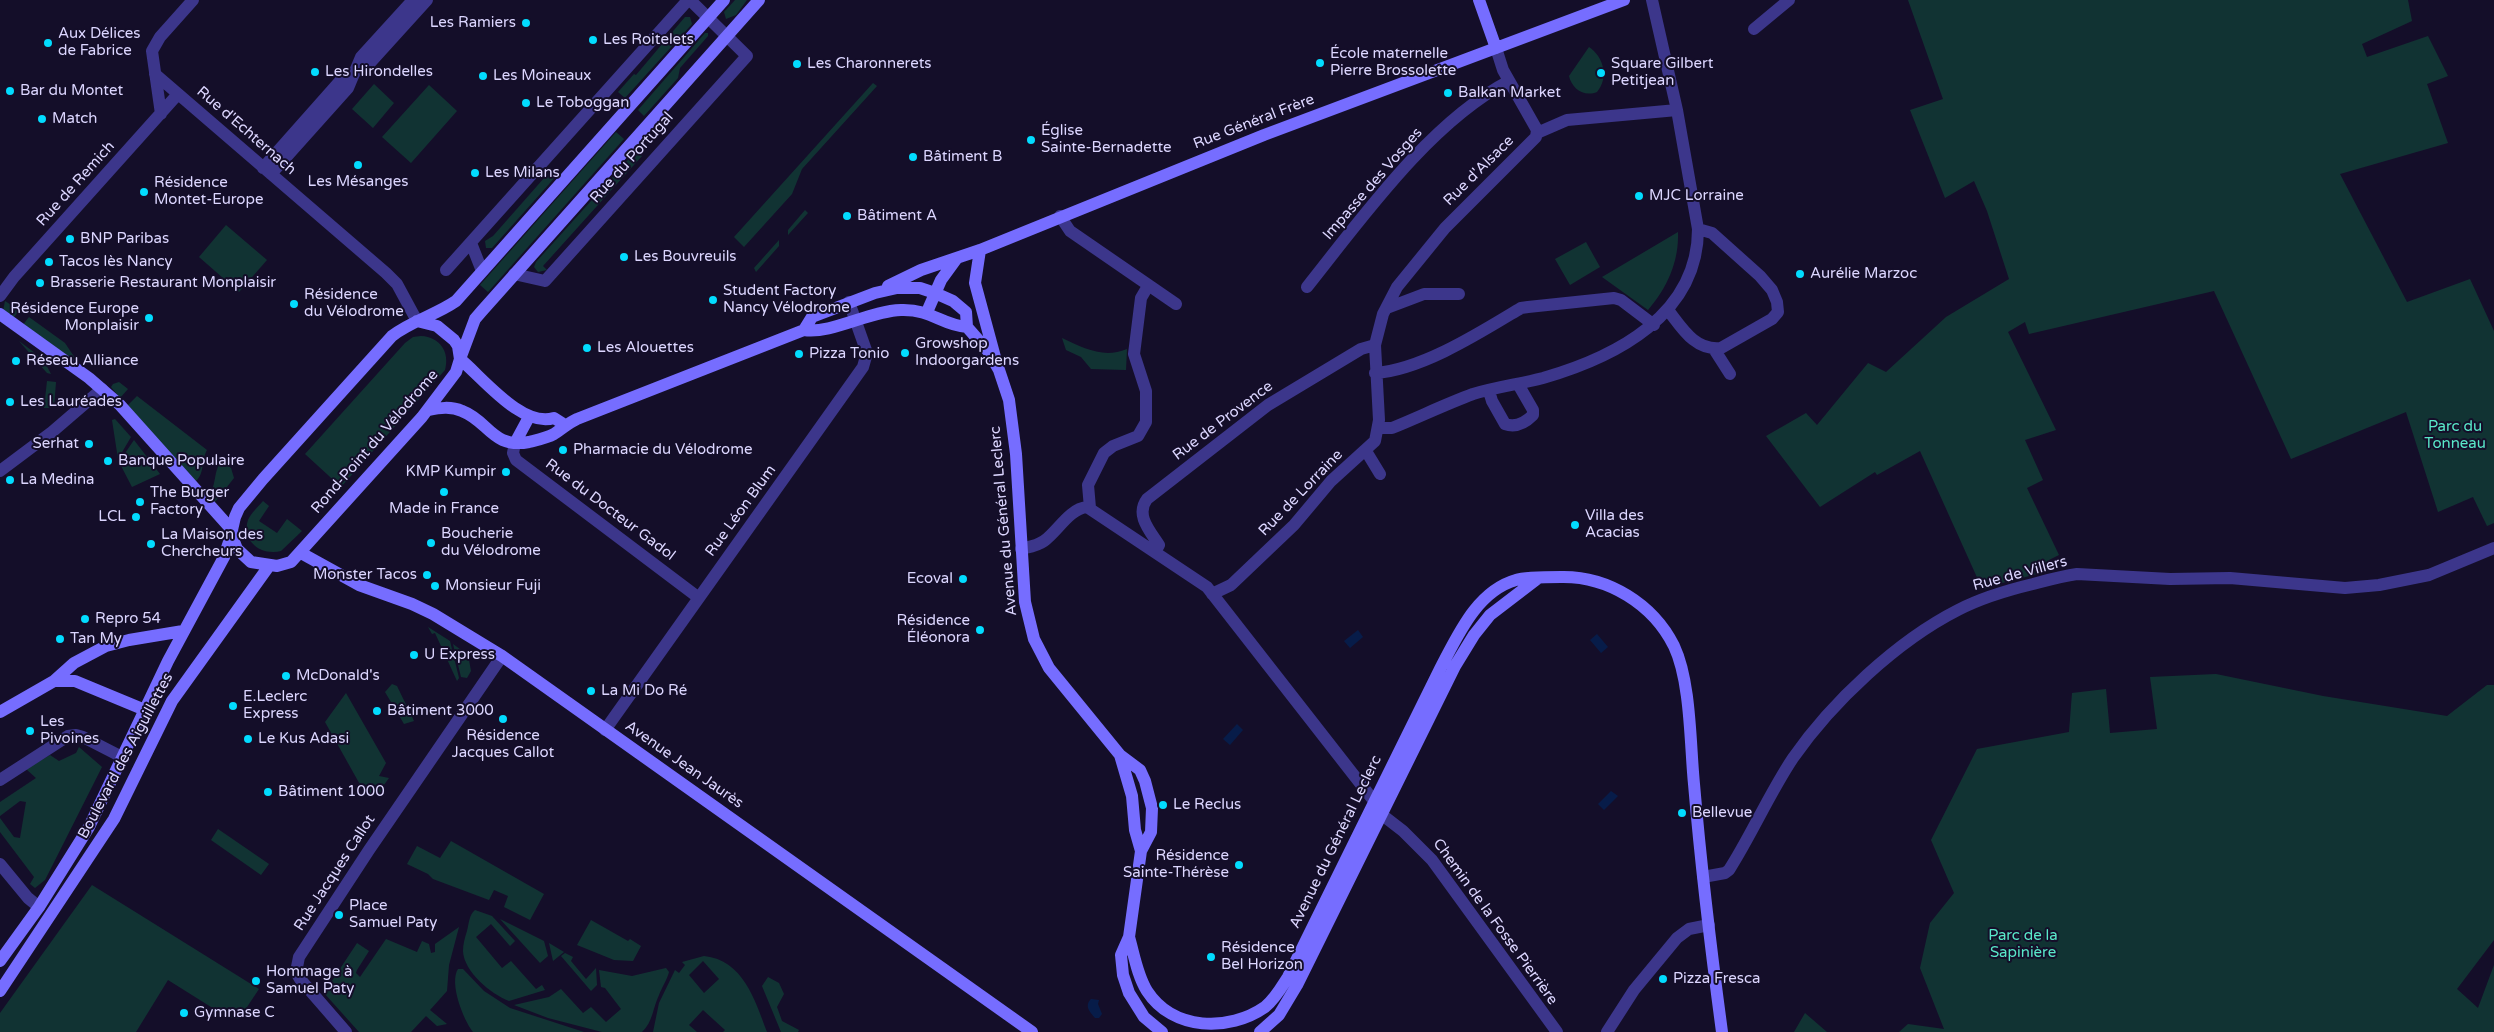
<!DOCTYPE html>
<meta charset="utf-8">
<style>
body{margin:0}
canvas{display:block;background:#140e29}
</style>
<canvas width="2494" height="1032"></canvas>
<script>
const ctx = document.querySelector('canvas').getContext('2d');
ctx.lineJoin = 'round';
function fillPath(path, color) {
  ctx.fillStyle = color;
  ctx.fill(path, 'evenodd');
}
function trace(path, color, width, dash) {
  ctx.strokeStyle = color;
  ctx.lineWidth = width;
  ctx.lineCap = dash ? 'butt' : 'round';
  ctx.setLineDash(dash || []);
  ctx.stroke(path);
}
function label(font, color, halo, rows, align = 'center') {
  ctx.font = font + ' "Varela Round",sans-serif';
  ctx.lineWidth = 4;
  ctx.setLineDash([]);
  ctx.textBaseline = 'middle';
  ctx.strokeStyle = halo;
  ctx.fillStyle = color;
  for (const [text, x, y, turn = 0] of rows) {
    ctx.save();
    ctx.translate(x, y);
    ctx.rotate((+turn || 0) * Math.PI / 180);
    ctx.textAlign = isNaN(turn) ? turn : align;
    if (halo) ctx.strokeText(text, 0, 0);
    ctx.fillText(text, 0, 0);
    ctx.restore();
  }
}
const green = new Path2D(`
 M735 0H747L736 15 726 19 724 12Z
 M1908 0H2408L2412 21 2362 44 2367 57 2428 36 2448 76 2427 84 2448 143 2340 174 2407 302 2470 279 2494 331V523L2487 526 2473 497 2438 512 2406 412 2291 459 2214 291 2029 334 2025 322 2008 332 2056 430 2025 440 2043 480 2027 488 2059 555 2049 560 2053 570 1994 585 1985 589 1984 584H1980L1920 451 1877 475 1875 472 1820 507 1766 436 1806 413 1817 425 1868 363 1886 372 1946 317 2009 279 1987 211 1974 181 1945 198 1910 110 1943 99Z
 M685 17H690L692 24 625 98 618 92 634 74 636 75Z
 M705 33H708V36L680 68 678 78 644 116 638 110Z
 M1589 47C1604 57 1609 78 1597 92 1584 97 1572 89 1569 76Z
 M873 83 877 86 802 169 792 194 744 247 734 237Z
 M374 84 394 103 373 128 352 109Z
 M429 85 457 111 411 163 382 137Z
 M616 132 624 139 488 292 480 285Z
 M636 151 642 156 543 266 547 270 538 272 534 267 536 262Z
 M552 169 558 174 492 248H486L485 241 493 236Z
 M805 210 808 213 788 235V230Z
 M226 225 267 260 239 292 199 257Z
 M1678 232C1679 262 1667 288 1648 310L1602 277Z
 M779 240V246L756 272 754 268Z
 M1586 242 1600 267 1570 285 1555 259Z
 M5 301 19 310 13 319 3 311Z
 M29 317 65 343 79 364 22 326Z
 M421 336C440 337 450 352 445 370L341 487 305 454 405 343 413 337Z
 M1062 338C1084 348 1103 359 1127 349L1126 370 1091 369 1081 357 1066 350Z
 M19 341 43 359 51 374 47 373Z
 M47 381 56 382 54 408H44Z
 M119 382 128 389 120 398 111 387 113 384Z
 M137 396 207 450C201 460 205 473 196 481L127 406Z
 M115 419 131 437 118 459 112 420Z
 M134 440 160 474 132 487 119 462Z
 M222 461 231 468 234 478 215 502 209 495C217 485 213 470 222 461Z
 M263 501 269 506 259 521 277 533 287 519 302 531 281 551C262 556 241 542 248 520 251 513 258 507 263 501Z
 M428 627 450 641 459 678 457 681 435 633 432 634Z
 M453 644 468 655 471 671 467 678 461 677Z
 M2216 674 2323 696 2447 716 2487 685H2494V940L2457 989 2478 1008 2494 965V1032H1899L1908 1024 1944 1029 1920 968 1930 923 1954 893 1931 840 1977 749 2069 732 2072 693 2106 689 2110 733 2157 729 2150 677Z
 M392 684 397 686 414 721 404 724 385 692Z
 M346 693 386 763 379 776 389 778 381 789V792L367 797 325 722Z
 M79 747 102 767 45 880 35 888 30 884 34 877 0 832V818L14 837 20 838 26 802 20 801 0 816V802L36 778 26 769 50 755 59 761 76 753Z
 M218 829 269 864 261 875 211 840Z
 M451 841 544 894 530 920 504 907 508 896 494 890 489 900 433 879 428 874 407 864 417 846 440 858Z
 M92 885 259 989 239 1019 227 1017 168 980 136 1032H0V1013Z
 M475 910 492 916 515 941 510 946 491 924 476 937 502 968 511 961 536 989 542 985 545 990 509 1001C491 994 464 972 463 951 463 944 465 937 467 931 469 923 469 915 475 910Z
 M500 919 544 941 548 956 540 963Z
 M591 920 628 941 630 939 641 946 633 961 614 960 577 945Z
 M459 927 449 965 447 991 430 1010 447 1024 437 1026 426 1016 411 1032H359L324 993 357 943 369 951 357 970 356 973 360 977 386 939 417 952 422 941 429 944 431 953 435 952V944Z
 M549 943 564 952 553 961Z
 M565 953 573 957 571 961 586 979 596 968 597 985 591 991 561 956Z
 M704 956C743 960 755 1000 767 1032H723L725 1030 703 1010 689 1025 697 1032H653L659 1003 675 970 679 973 685 965 682 962ZM703 961 719 979 704 993 689 975Z
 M666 968 669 972C667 980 662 987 659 995 653 1007 653 1022 642 1032H602L548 1018 514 1005 549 997 561 989 583 1013 591 1007 606 1022 621 1009 605 988 601 987 599 970 632 976Z
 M458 969H463L484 991 510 1008 584 1032H473C463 1019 449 983 458 969Z
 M768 977 779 983 784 994 777 1007 782 1021 799 1030 798 1032H781L762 986Z
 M1805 1013 1827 1032H1794Z`);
const water = new Path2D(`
 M1358 630 1363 637 1350 648 1344 641Z
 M1597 634 1608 647 1601 653 1590 640Z
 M1237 724 1243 730 1230 745 1223 739Z
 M1611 791 1618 796 1604 810 1598 804Z
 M1091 999 1099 1000 1098 1004 1102 1014 1099 1018H1095C1090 1012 1084 1006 1091 999Z`);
const street = new Path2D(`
 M1754 29 1789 0
 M155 74 386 273 397 284 417 321
 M161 114 152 51 160 37 193 0
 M1537 133 1567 120 1677 110
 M263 168 341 80 369 64 427 0
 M271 174 348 88 361 57 413 0
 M1060 216 1070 231 1176 304
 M471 243 482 271
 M446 270 688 0
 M514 274 545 281 747 56 690 0
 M1307 287C1362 218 1430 122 1509 81
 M0 296 14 277 178 94
 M1387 308 1424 294H1459
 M1668 310C1682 328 1695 351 1721 348L1772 319 1778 312 1777 302 1772 290 1760 276 1712 233 1698 229
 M1714 349 1730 374
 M1375 373C1422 370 1481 332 1521 308L1528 307 1614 298 1621 300 1654 325
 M1489 391 1492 401 1505 424C1516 428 1526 422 1533 415V410L1518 384
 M1379 428H1392C1419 417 1446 404 1473 394 1496 387 1520 384 1543 378 1616 357 1698 315 1698 229L1677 110 1652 0
 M515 443 513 453 516 460 699 598
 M1366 451 1380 474
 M0 471 52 432 102 389
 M1090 508 1088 485 1104 453 1113 446 1138 436 1146 422V391L1134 354 1141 298 1148 286
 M1021 549C1029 547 1037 546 1044 541 1058 531 1069 509 1087 507L1207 587 1374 801
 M1155 552 1159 545C1150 531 1135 515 1147 499L1268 405 1361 349 1375 345
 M1212 594 1231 585 1294 525 1331 481 1375 441 1379 420 1375 345 1383 314 1397 287 1445 228 1536 137 1537 130 1503 70 1496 48
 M605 730 863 367 867 353 849 302
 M0 780 68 736 76 735 83 737 122 757
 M1381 814 1403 831 1432 860 1557 1032
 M0 864 28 898 39 907
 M1703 877 1725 873 1729 870C1752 834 1769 794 1793 758 1832 702 1897 641 1958 610 1981 598 2008 590 2033 584 2048 580 2062 576 2077 574L2170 579 2230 578 2345 588 2379 585 2429 575 2494 548
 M346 1032 300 979 296 972 299 957 369 850 502 656
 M1607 1032 1634 990 1677 938 1689 929 1709 925`);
const secondary = new Path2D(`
 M1479 0 1496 48
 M980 250 975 283 995 357
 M888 286 921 270 980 250 1264 135 1624 0
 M927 312 941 280 957 258
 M0 314 89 378 120 405 232 530
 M417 321 437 326 454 340 458 346 460 359 456 372 422 417 291 562 277 566 251 562 237 549 234 541 232 530 235 517 239 508 263 479 392 336C411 321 436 315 456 301L724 0
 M804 330 812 317 875 293 897 288H920L935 293 953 301 966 312 967 327 988 351 999 370 1009 400 1016 454 1025 602 1034 639 1049 668 1120 755 1140 770 1145 781 1152 808 1151 832 1141 851 1129 937 1121 955 1123 975 1129 993 1144 1017 1162 1032
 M460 359 475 319 481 312 759 0
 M460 359C483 378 522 428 554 418L565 425
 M428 410C439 408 451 406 462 411 489 421 492 449 529 442 537 440 547 438 554 434 562 429 568 423 577 419L804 330C832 334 869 311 901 310 932 309 941 325 967 327
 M515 443 529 417
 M301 553 359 585 412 604 433 614 502 656 1032 1032
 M54 681H75L145 710
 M0 712 54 681 74 663 106 646 129 640 183 631
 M1120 755 1132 796 1135 830 1141 851
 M1129 937C1134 954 1137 975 1147 991 1173 1031 1229 1032 1265 1007 1275 999 1281 988 1288 977L1441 667C1458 635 1477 591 1516 580 1525 577 1550 577 1561 577 1608 576 1653 604 1674 646 1691 682 1690 744 1694 784 1701 867 1711 950 1722 1032
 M0 961 39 907 89 827 168 661 224 557 232 533
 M0 991 114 819 172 701 269 566
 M1260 1032 1279 1015 1297 985 1455 666 1474 635 1490 615 1537 579`);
const markers = [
 [526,23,5,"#02dcff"],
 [593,40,5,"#02dcff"],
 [48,43,5,"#02dcff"],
 [1320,63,5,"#02dcff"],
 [797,64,5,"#02dcff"],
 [315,72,5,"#02dcff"],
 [1601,73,5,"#02dcff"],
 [483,76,5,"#02dcff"],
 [10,91,5,"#02dcff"],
 [1448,93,5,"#02dcff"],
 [526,103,5,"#02dcff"],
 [42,119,5,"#02dcff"],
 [1031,140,5,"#02dcff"],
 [913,157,5,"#02dcff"],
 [358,165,5,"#02dcff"],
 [475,173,5,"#02dcff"],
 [144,192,5,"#02dcff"],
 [1639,196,5,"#02dcff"],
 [847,216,5,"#02dcff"],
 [70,239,5,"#02dcff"],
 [624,257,5,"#02dcff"],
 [49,262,5,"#02dcff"],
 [1800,274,5,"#02dcff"],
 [40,283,5,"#02dcff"],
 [713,300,5,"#02dcff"],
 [294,304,5,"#02dcff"],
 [149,318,5,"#02dcff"],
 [587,348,5,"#02dcff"],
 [905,353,5,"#02dcff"],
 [799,354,5,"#02dcff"],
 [16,361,5,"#02dcff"],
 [10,402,5,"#02dcff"],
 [89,444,5,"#02dcff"],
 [563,450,5,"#02dcff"],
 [108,461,5,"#02dcff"],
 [506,472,5,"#02dcff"],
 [10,480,5,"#02dcff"],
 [444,492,5,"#02dcff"],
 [140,502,5,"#02dcff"],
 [136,517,5,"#02dcff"],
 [1575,525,5,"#02dcff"],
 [431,543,5,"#02dcff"],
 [151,544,5,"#02dcff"],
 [427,575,5,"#02dcff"],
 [963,579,5,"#02dcff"],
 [435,586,5,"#02dcff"],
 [85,619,5,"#02dcff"],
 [980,630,5,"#02dcff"],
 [60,639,5,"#02dcff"],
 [414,655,5,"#02dcff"],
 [286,676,5,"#02dcff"],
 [591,691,5,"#02dcff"],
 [233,706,5,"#02dcff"],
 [377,711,5,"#02dcff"],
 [503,719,5,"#02dcff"],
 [30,731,5,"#02dcff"],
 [248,739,5,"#02dcff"],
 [268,792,5,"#02dcff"],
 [1163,805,5,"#02dcff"],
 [1682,813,5,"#02dcff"],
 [1239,865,5,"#02dcff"],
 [339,915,5,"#02dcff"],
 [1211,957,5,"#02dcff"],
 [1663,979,5,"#02dcff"],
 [256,981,5,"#02dcff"],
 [184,1013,5,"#02dcff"]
];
const poiNames = [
 ["Les Ramiers",516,23,"right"],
 ["Aux Délices",58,34],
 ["de Fabrice",58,51],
 ["Les Roitelets",603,40],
 ["École maternelle",1330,54],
 ["Pierre Brossolette",1330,71],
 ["Les Charonnerets",807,64],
 ["Square Gilbert",1611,64],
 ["Petitjean",1611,81],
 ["Les Hirondelles",325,72],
 ["Les Moineaux",493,76],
 ["Bar du Montet",20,91],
 ["Balkan Market",1458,93],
 ["Le Toboggan",536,103],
 ["Match",52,119],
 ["Église",1041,131],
 ["Sainte-Bernadette",1041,148],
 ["Bâtiment B",923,157],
 ["Les Milans",485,173],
 ["Les Mésanges",358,182,"center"],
 ["Résidence",154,183],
 ["Montet-Europe",154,200],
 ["MJC Lorraine",1649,196],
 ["Bâtiment A",857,216],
 ["BNP Paribas",80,239],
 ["Les Bouvreuils",634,257],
 ["Tacos lès Nancy",59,262],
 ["Aurélie Marzoc",1810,274],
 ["Brasserie Restaurant Monplaisir",50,283],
 ["Student Factory",723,291],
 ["Nancy Vélodrome",723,308],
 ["Résidence",304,295],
 ["du Vélodrome",304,312],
 ["Résidence Europe",139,309,"right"],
 ["Monplaisir",139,326,"right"],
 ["Growshop",915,344],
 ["Indoorgardens",915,361],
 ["Les Alouettes",597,348],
 ["Pizza Tonio",809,354],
 ["Réseau Alliance",26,361],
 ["Les Lauréades",20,402],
 ["Serhat",79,444,"right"],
 ["Pharmacie du Vélodrome",573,450],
 ["Banque Populaire",118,461],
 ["KMP Kumpir",496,472,"right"],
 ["La Medina",20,480],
 ["The Burger",150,493],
 ["Factory",150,510],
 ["Made in France",444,509,"center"],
 ["Villa des",1585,516],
 ["Acacias",1585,533],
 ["LCL",126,517,"right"],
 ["Boucherie",441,534],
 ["du Vélodrome",441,551],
 ["La Maison des",161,535],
 ["Chercheurs",161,552],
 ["Monster Tacos",417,575,"right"],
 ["Ecoval",953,579,"right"],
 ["Monsieur Fuji",445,586],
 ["Repro 54",95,619],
 ["Résidence",970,621,"right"],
 ["Éléonora",970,638,"right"],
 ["Tan My",70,639],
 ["U Express",424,655],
 ["McDonald's",296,676],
 ["La Mi Do Ré",601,691],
 ["E.Leclerc",243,697],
 ["Express",243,714],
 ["Bâtiment 3000",387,711],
 ["Les",40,722],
 ["Pivoines",40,739],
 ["Résidence",503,736,"center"],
 ["Jacques Callot",503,753,"center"],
 ["Le Kus Adasi",258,739],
 ["Bâtiment 1000",278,792],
 ["Le Reclus",1173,805],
 ["Bellevue",1692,813],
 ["Résidence",1229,856,"right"],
 ["Sainte-Thérèse",1229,873,"right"],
 ["Place",349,906],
 ["Samuel Paty",349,923],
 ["Résidence",1221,948],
 ["Bel Horizon",1221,965],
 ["Hommage à",266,972],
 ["Samuel Paty",266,989],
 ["Pizza Fresca",1673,979],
 ["Gymnase C",194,1013]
];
const streetNames = [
 ["Rue Général Frère",1254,122,-21],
 ["Rue d'Echternach",246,131,41],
 ["Rue du Portugal",632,158,-48],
 ["Rue d'Alsace",1479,171,-45],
 ["Rue de Remich",76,184,-48],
 ["Impasse des Vosges",1373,184,-49],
 ["Rue de Provence",1223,421,-37],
 ["Rond-Point du Vélodrome",375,442,-49],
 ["Rue de Lorraine",1301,493,-46],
 ["Rue du Docteur Gadol",610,510,37],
 ["Rue Léon Blum",741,511,-54],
 ["Avenue du Général Leclerc",1004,521,-95],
 ["Rue de Villers",2020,574,-15],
 ["Boulevard des Aiguillettes",126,756,-62],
 ["Avenue Jean Jaurès",684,765,35],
 ["Avenue du Général Leclerc",1336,842,-64],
 ["Rue Jacques Callot",335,873,-57],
 ["Chemin de la Fosse Pierrière",1495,922,54]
];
const parkNames = [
 ["Parc du",2455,427],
 ["Tonneau",2455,444],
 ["Parc de la",2023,936],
 ["Sapinière",2023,953]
];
fillPath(green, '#133');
fillPath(water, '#071c49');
trace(street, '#3c368b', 12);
trace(secondary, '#766dff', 12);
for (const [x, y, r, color] of markers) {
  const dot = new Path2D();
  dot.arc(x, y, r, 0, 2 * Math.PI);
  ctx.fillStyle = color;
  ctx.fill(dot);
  trace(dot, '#140e29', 2);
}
label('15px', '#dcd6ff', '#140e29', poiNames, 'left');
label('15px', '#dcd6ff', '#140e29', streetNames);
label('15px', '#59e8c9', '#140e29', parkNames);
</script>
